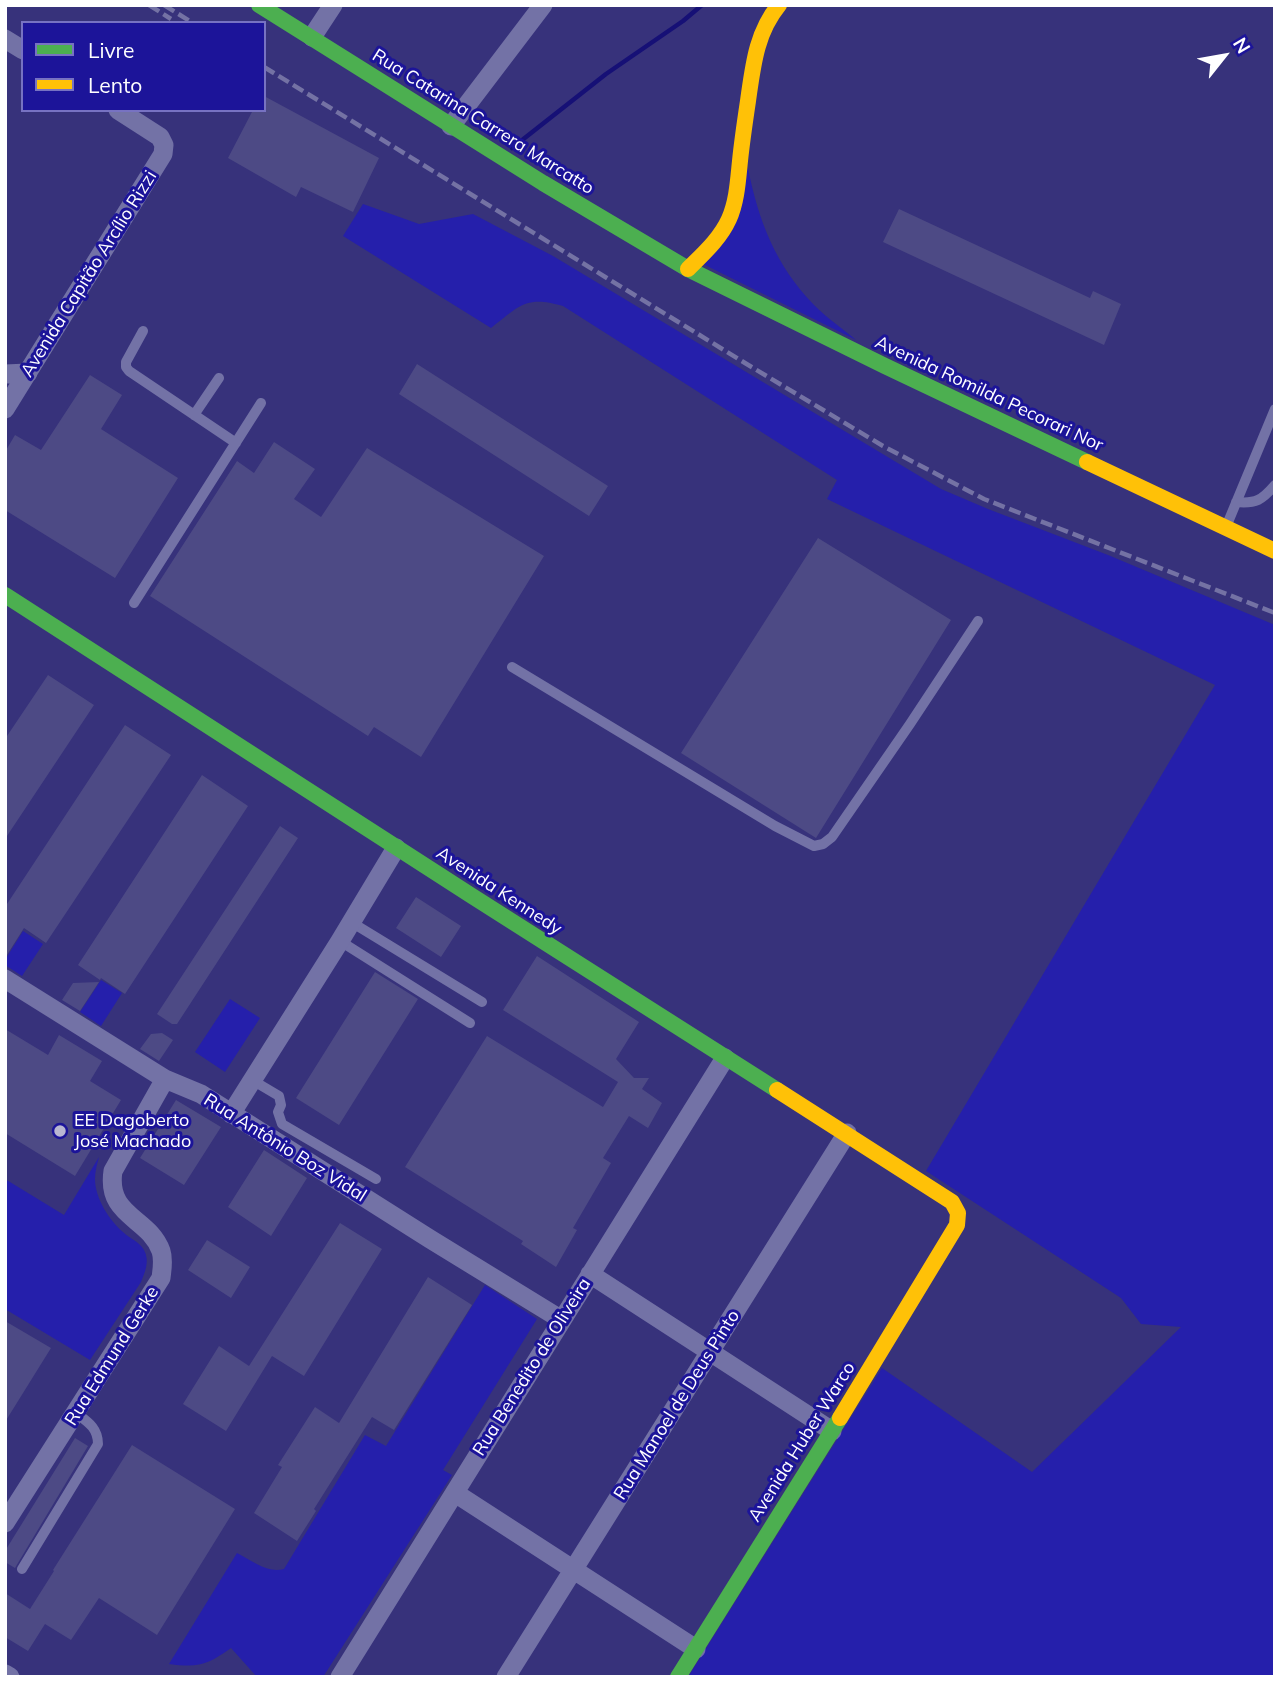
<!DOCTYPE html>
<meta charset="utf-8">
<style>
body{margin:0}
#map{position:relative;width:1280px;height:1682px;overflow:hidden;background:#37327b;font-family:Mulish,sans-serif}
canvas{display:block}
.frame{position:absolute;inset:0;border:7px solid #fff;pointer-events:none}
.legend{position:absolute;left:21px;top:21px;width:245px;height:91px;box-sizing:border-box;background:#1c1499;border:2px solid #7772c2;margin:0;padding:9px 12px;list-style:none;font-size:21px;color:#fff}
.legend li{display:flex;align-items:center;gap:14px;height:35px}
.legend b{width:35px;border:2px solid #7772c2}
.north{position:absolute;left:1189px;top:21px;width:70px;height:70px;-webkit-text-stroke:5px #1c1499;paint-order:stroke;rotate:59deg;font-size:19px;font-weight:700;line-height:28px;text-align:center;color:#fff}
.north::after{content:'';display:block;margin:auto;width:24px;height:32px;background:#fff;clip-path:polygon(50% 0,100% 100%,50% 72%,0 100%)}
</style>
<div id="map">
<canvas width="1280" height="1682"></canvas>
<div class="frame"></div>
<ul class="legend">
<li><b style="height:9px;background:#4caf50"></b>Livre</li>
<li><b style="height:9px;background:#ffc107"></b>Lento</li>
</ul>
<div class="north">N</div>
</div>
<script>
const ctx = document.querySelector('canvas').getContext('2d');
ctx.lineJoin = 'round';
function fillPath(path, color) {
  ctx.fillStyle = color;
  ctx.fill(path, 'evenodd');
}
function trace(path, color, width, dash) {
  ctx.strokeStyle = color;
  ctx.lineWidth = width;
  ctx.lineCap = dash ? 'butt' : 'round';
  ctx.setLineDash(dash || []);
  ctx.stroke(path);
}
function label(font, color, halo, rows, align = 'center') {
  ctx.font = font + ' Mulish,sans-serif';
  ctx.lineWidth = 6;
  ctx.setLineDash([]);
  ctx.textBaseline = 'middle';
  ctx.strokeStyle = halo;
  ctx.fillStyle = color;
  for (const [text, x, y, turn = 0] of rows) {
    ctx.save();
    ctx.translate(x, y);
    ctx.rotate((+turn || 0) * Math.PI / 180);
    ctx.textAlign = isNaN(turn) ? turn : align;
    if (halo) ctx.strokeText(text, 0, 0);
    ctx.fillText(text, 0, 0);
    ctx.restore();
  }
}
const green = new Path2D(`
 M748 168C758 220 776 266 814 305 827 318 843 329 856 340L703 264Z
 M363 204 419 224 473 214 553 256 941 489 988 509 1108 555 1275 625V1677H688L882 1368 1032 1472 1181 1327 1141 1324 1121 1298 926 1171 1215 685 827 499 837 480 563 306C526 295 519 306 491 328L343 236Z
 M23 931 43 944 22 976 5 965V960Z
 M101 980 122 993 101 1026 80 1012Z
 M230 999 260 1018 225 1072 195 1052Z
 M99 1157C97 1164 95 1172 95 1179 95 1198 109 1220 123 1232 130 1239 139 1241 144 1250 150 1261 145 1272 141 1282L90 1360 5 1309V1179L64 1215Z
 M485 1285 537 1319 443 1470 452 1475 323 1677H257L231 1648C207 1665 199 1668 169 1664L237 1553C251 1560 268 1574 284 1569L365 1435 386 1446Z`);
const stream = new Path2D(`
 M512 148 606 74 683 21 702 5`);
const building = new Path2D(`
 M264 96 379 158 353 212 301 187 296 197 228 158 253 110H264Z
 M899 209 1090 298 1093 291 1121 304 1104 345 883 242Z
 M417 364 608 486 589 516 399 394Z
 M90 375 122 395 101 429 178 478 115 578 5 510V452L15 435 41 450Z
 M274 442 315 469 294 499 321 517 367 448 544 556 421 757 374 727 368 736 150 596 237 461 254 473Z
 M818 538 951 620 816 838 681 753Z
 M48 675 94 705 5 839V739Z
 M125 725 171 755 46 943 24 928 5 958V907Z
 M202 775 248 806 125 994 101 978 100 980 78 965Z
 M280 826 298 838 177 1024H172L157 1014Z
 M416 897 461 926 441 957 396 928Z
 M537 956 639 1022 616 1059 634 1078H649L642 1089 662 1103 648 1128 629 1116 603 1158 611 1163 573 1228 577 1230 556 1267 521 1244 523 1241 405 1167 487 1036 603 1107 618 1082 503 1010Z
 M375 972 418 999 339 1125 296 1098Z
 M99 982 80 1011 62 1000 73 983Z
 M5 1029 48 1055 59 1035 102 1061 90 1081 121 1100 75 1176 5 1133Z
 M162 1033 173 1040 159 1061 140 1049 151 1034Z
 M176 1100 221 1127 184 1185 140 1158Z
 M264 1150 307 1178 271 1236 228 1207Z
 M340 1223 382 1249 304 1376 272 1356 226 1431 183 1404 219 1346 249 1366Z
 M207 1240 250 1267 231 1298 188 1270Z
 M428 1277 472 1305 394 1430 372 1417 314 1509 316 1511 297 1541 254 1513 282 1467 278 1465 315 1407 339 1423Z
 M5 1321 51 1348 5 1422Z
 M75 1438 88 1446 15 1568 5 1562V1551Z
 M132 1445 235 1509 157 1635 99 1598 71 1640 45 1624 28 1651 5 1637V1593L30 1609 54 1571 53 1570Z`);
const lane = new Path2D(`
 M143 331 126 362V367L129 371 236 443
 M194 415 219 378
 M1236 502C1256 504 1262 500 1275 485
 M1226 527 1275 409
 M134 603 261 403
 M512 667 775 826 814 846 823 844 832 837 910 724 978 621
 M351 922 482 1002
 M340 941 470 1023
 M252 1080 279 1096 281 1105 278 1112 282 1124 376 1179
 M22 1569 98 1444C98 1428 88 1422 76 1413`);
const street = new Path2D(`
 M312 37 333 5
 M5 39 23 50
 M451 126 543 5
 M5 374 28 373
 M5 409 163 154 164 145 160 137 118 110
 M5 979 165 1079 201 1094 430 1239 562 1320
 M231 1114 340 941 396 848
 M590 1274 832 1431
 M455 1493 696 1649
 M5 1523 161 1278C162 1269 164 1260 161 1251 149 1217 106 1217 113 1171L165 1079
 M5 1674 10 1677
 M340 1677 725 1058
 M506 1677 847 1133`);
const fast = new Path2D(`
 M259 5 543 183 688 269 885 366 1087 462
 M5 595 472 896 777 1090
 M678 1677 840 1418`);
const slow = new Path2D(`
 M688 269C703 254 720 239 729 219 737 201 738 180 740 161 742 141 745 121 748 101 753 66 756 33 779 5
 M1087 462 1275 551
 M777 1090 952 1202 958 1213 957 1225 840 1418`);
const rail = new Path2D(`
 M149 5 171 19
 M164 5 193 23
 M264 67 745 363 883 446 984 499 1275 613`);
const markers = [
 [60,1131,7,"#b9b7d1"]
];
const streetNames = [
 ["Rua Catarina Carrera Marcatto",483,122,32],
 ["Avenida Capitão Arcílio Rizzi",89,274,-58],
 ["Avenida Romilda Pecorari Nor",989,394,25],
 ["Avenida Kennedy",499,891,33],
 ["Rua Antônio Boz Vidal",285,1148,32],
 ["Rua Edmund Gerke",112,1356,-58],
 ["Rua Benedito de Oliveira",532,1367,-58],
 ["Rua Manoel de Deus Pinto",677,1405,-58],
 ["Avenida Huber Warco",802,1442,-58]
];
const poiNames = [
 ["EE Dagoberto",74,1121],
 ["José Machado",74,1142]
];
fillPath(green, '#251fab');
trace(stream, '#161076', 4.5);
fillPath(building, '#4d4a85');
trace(lane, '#7372a6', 10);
trace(street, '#7372a6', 19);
trace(fast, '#4caf50', 16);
trace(slow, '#ffc107', 16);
trace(rail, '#7472a4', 4.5, [12, 5]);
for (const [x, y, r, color] of markers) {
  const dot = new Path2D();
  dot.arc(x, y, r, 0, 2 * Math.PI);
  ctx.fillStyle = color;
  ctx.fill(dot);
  trace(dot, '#1c1499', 2.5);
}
label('18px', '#fff', '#1c1499', streetNames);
label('18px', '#fff', '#1c1499', poiNames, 'left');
</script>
